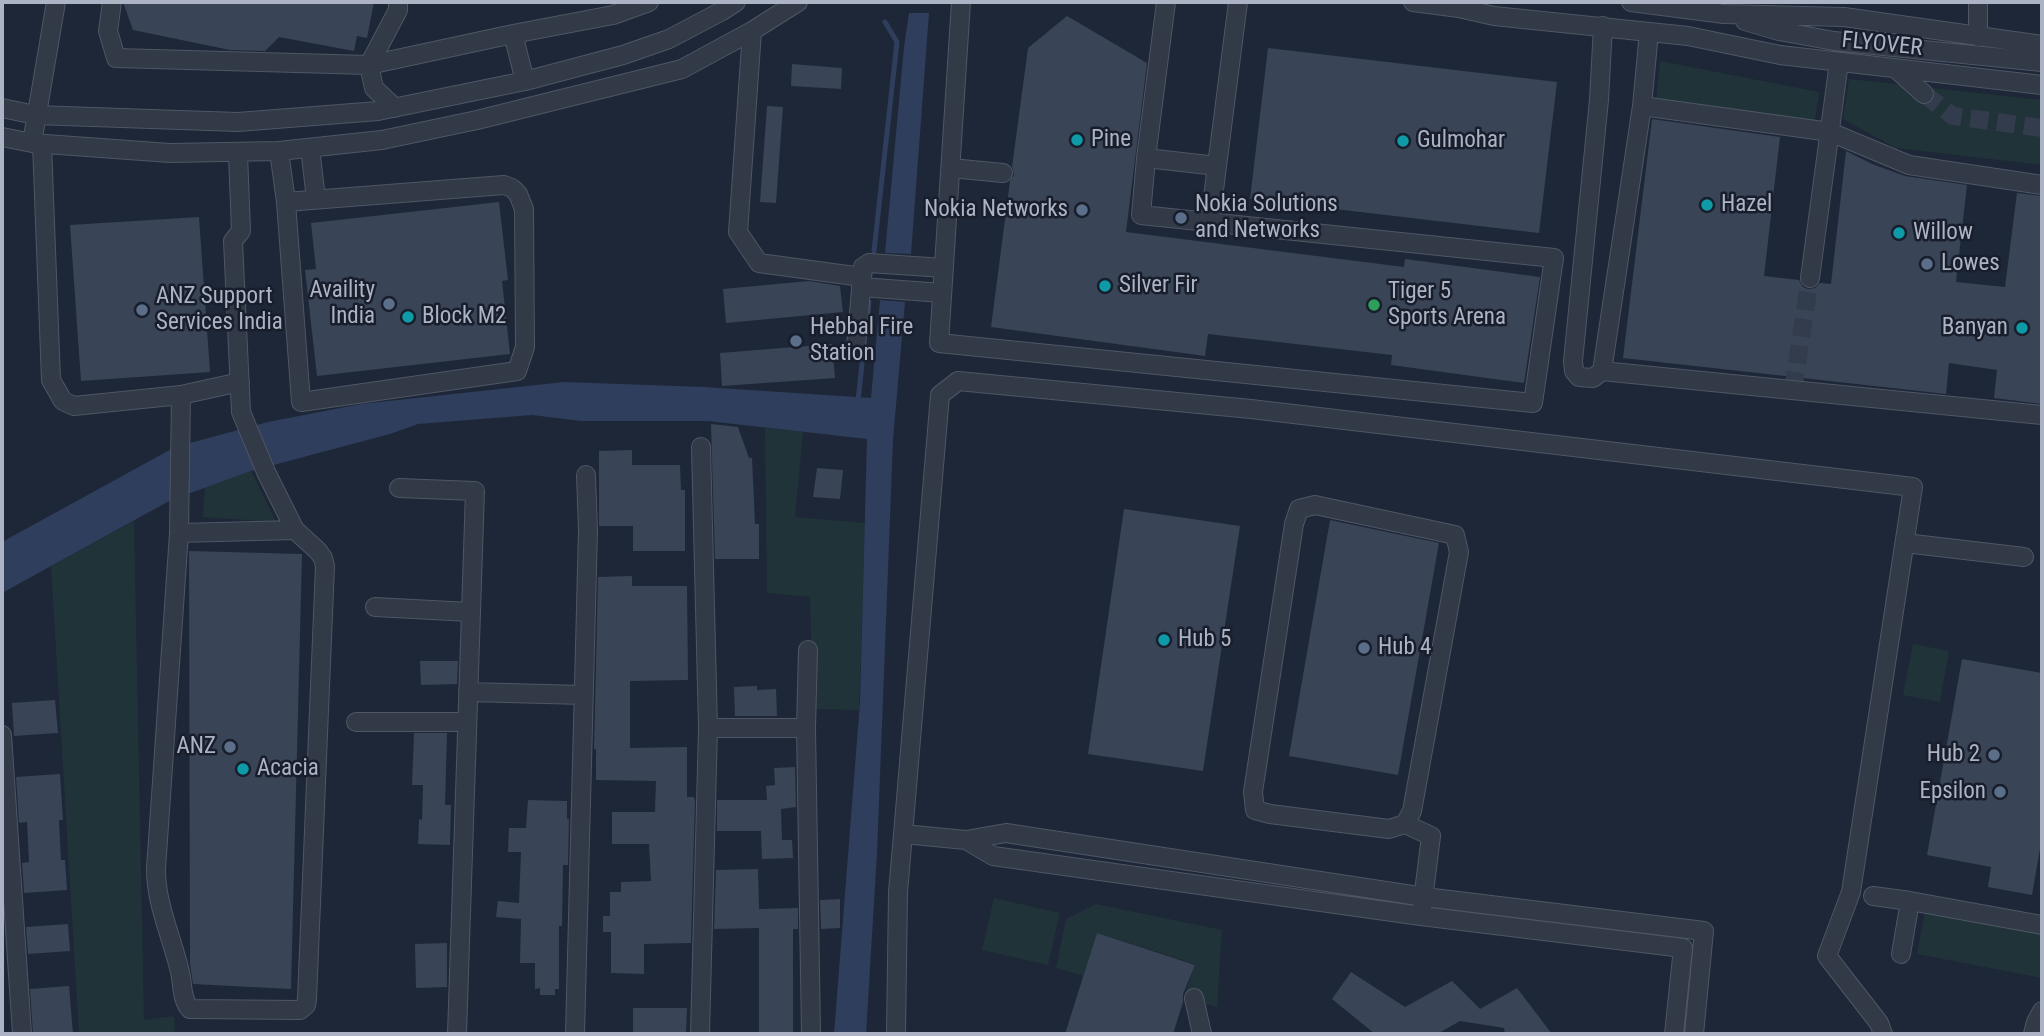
<!DOCTYPE html>
<style>
body{margin:0}
#map{position:relative;width:2044px;height:1036px;overflow:hidden;background:#1e2737;font-family:"Roboto Condensed",sans-serif}
canvas{display:block}
.frame{position:absolute;inset:0;border:4px solid #acb3c4;pointer-events:none}
</style>
<div id="map">
<canvas width="2044" height="1036"></canvas>
<div class="frame"></div>
</div>
<script>
const ctx = document.querySelector('canvas').getContext('2d');
ctx.lineJoin = 'round';
function fillPath(path, color) {
  ctx.fillStyle = color;
  ctx.fill(path, 'evenodd');
}
function trace(path, color, width, dash) {
  ctx.strokeStyle = color;
  ctx.lineWidth = width;
  ctx.lineCap = dash ? 'butt' : 'round';
  ctx.setLineDash(dash || []);
  ctx.stroke(path);
}
function label(font, color, halo, rows, align = 'center') {
  ctx.font = font + ' "Roboto Condensed",sans-serif';
  ctx.lineWidth = 5;
  ctx.setLineDash([]);
  ctx.textBaseline = 'middle';
  ctx.strokeStyle = halo;
  ctx.fillStyle = color;
  for (const [text, x, y, turn = 0] of rows) {
    ctx.save();
    ctx.translate(x, y);
    ctx.rotate((+turn || 0) * Math.PI / 180);
    ctx.textAlign = isNaN(turn) ? turn : align;
    if (halo) ctx.strokeText(text, 0, 0);
    ctx.fillText(text, 0, 0);
    ctx.restore();
  }
}
const green = new Path2D(`
 M1660 61 1819 92 1815 121 1656 99Z
 M1849 79 2042 100V165L1896 148 1843 119Z
 M765 428 803 432 795 517 865 523 859 710 813 709 810 597 767 593Z
 M251 471 276 522 203 517 205 487Z
 M134 521 144 1020 174 1016 175 1034H79L51 566Z
 M1913 644 1949 651 1940 702 1903 695Z
 M994 898 1060 913 1048 965 982 950Z
 M1096 904 1222 930 1217 1007 1184 998 1195 964 1097 933 1084 976 1056 968 1066 919Z
 M1925 912 2042 934V978L1917 954Z`);
const water = new Path2D(`
 M909 13H929L911 254 885 253 904 47Z
 M880 300 905 302 893 440 877 853 866 1034H834L860 702 867 439 708 421H581L532 415 418 424 390 434 251 471 171 500 2 593V542L175 447 268 422 361 404 564 382 704 387 871 398Z`);
const stream = new Path2D(`
 M874 251 897 42 885 22
 M868 314 869 302
 M858 401 864 345`);
const building = new Path2D(`
 M123 2H374L367 38 357 36 354 51 279 37 265 51 230 50 133 30Z
 M1067 16 1147 63 1126 232 1404 267 1405 259 1540 277 1524 383 1391 365 1392 355 1208 334 1205 356 991 327 1010 181 1014 175 1012 167 1028 48Z
 M1268 48 1557 82 1539 233 1250 199Z
 M792 64 842 68 841 89 791 86Z
 M767 106 783 107 776 203 760 202Z
 M1652 119 1780 137 1764 276 1799 280 1803 287 1808 289 1815 288 1820 283 1831 284 1846 151 1872 164 1905 176 1967 185 1956 282 2005 287 2017 193 2042 196V404L1994 398 1997 370 1949 363 1946 394 1623 358Z
 M499 202 508 280 502 281 510 354 317 376 305 270 316 269 311 223Z
 M199 217 210 372 81 381 70 225Z
 M809 281 840 286 843 312 726 323 723 289Z
 M832 344 835 378 722 386 720 353Z
 M711 424 738 427 749 458H752L755 524H759V559H715Z
 M632 450V465H680L681 490H685V551H633V526H599V451Z
 M817 468 843 470 840 499 813 497Z
 M1124 509 1240 526 1203 771 1088 754Z
 M1330 520 1439 543 1398 775 1289 756Z
 M189 551 302 554 291 989 193 984 190 963Z
 M632 576V586H687L688 680 630 681V748L687 747V797H694L695 801 691 943 644 944V974L611 973V932H603V916H610V892H621V882L651 881 649 844H612V812H655L656 781 596 780V749H594L598 577Z
 M1962 659 2042 673V837L2032 895 1988 887 1991 867 1927 855Z
 M420 661H458L457 684 421 685Z
 M757 686V690L776 689 777 716H735L734 687Z
 M55 700 58 733 14 736 12 703Z
 M414 733H447L445 805H451L450 845 418 844 419 819 422 820 423 785H412Z
 M795 767 796 807 781 809 782 840H792L793 858 762 859 761 831H717V800H767L766 786 775 785 774 768Z
 M60 774 63 820H59L61 860H65L67 890 24 893 22 863 29 862 27 822 19 823 16 777Z
 M528 800 567 801V819H569L568 865H563L562 926H559V989H555V995H540V988L535 989V963H520L521 919 496 917 498 901 519 903 521 852H508L509 828H526Z
 M758 869 759 909 798 908V929H793V1034H759V928L714 929 716 870Z
 M840 899V928L821 929 820 900Z
 M68 924 70 951 28 954 26 927Z
 M1097 933 1195 965 1183 994V1002L1173 1034H1065Z
 M447 943V987L416 988 415 944Z
 M1351 972 1405 1007 1452 981 1480 1009 1517 988 1552 1034H1505L1504 1028 1460 1021 1437 1034H1375L1332 999Z
 M69 986 73 1034H33L30 989Z
 M633 1008H687L686 1034H633Z`);
const minorTunnel = new Path2D(`
 M1924 94 1953 116 2042 128
 M1793 390 1810 278`);
const minor = new Path2D(`
 M112 2 108 31 116 58 369 65 513 34
 M961 2 939 343 1533 403 1554 258 1141 215 1146 158
 M1166 2 1146 158 1217 166 1238 2
 M1413 2 1459 8 1494 16 1688 36 1780 55 2042 85
 M1631 2 1724 14 1844 17 2042 45
 M1978 2V37
 M1745 21 1779 31 1834 41 2042 62
 M1603 26 1599 100 1573 361 1574 371 1579 377 1593 378 1602 371 1642 106 1649 32
 M752 31 738 232 759 263 862 277
 M1895 68 1924 94
 M525 81 513 34 613 15 649 2
 M1642 106 1830 132 1909 165 2042 185
 M2 108 35 115 238 122 378 111 525 81 623 55 669 39 722 11 736 2
 M395 108 374 88 369 65 398 10V2
 M2 137 32 143 170 153 279 151 382 140 477 120 682 69 752 31 798 2
 M32 143 56 2
 M42 144 51 380 63 401 74 406 181 395 240 382
 M310 148 316 199
 M279 151 286 202 301 402 517 371 525 347 524 209 518 194 512 188 504 185 286 202
 M951 168 1003 173
 M1210 222 1217 166
 M1810 278 1839 62
 M861 287 942 293
 M856 347 863 267 869 263 944 268
 M1602 371 2042 415
 M181 395 179 533 156 869C156 905 172 937 180 972 183 984 181 999 190 1009L300 1010 306 1005 307 999 325 566 323 558 318 551 295 530 266 472 241 412 233 241 241 231 238 154
 M399 488 475 491 457 1034
 M179 533 295 530
 M1905 543 2024 557
 M375 607 470 612
 M468 692 584 695
 M356 722H467
 M708 728H806L811 1034
 M806 728 808 650
 M2 735 22 1034
 M1405 824 1389 829 1270 814 1255 810 1253 792 1294 524 1299 509 1315 505 1455 535 1459 552 1412 811 1405 824 1431 836 1421 916
 M903 834 940 395 958 381 1251 409 1913 487 1851 892 1827 956 1879 1023 1883 1034
 M966 840 993 856 1421 916 1683 948 1674 1034
 M1873 896 1910 901
 M1901 954 1910 901 2042 925
 M1194 998 1202 1034
 M575 1034 588 530 586 475
 M700 1034 708 728 701 447
 M896 1034 898 892 903 834 966 840 1006 833 1425 897 1704 931 1694 1034
 M2033 1034 2036 1022 2042 1011`);
const markers = [
 [1077,140,7,"#0f9aa8"],
 [1403,141,7,"#0f9aa8"],
 [1707,205,7,"#0f9aa8"],
 [1082,210,7,"#5c6f8a"],
 [1181,218,7,"#5c6f8a"],
 [1899,233,7,"#0f9aa8"],
 [1927,264,7,"#5c6f8a"],
 [1105,286,7,"#0f9aa8"],
 [389,304,7,"#5c6f8a"],
 [1374,305,7,"#2e9e5b"],
 [142,310,7,"#5c6f8a"],
 [408,317,7,"#0f9aa8"],
 [2022,328,7,"#0f9aa8"],
 [796,341,7,"#5c6f8a"],
 [1164,640,7,"#0f9aa8"],
 [1364,648,7,"#5c6f8a"],
 [230,747,7,"#5c6f8a"],
 [1994,755,7,"#5c6f8a"],
 [243,769,7,"#0f9aa8"],
 [2000,792,7,"#5c6f8a"]
];
const streetNames = [
 ["FLYOVER",1882,45,6]
];
const poiNames = [
 ["Pine",1091,140],
 ["Gulmohar",1417,141],
 ["Nokia Solutions",1195,205],
 ["and Networks",1195,231],
 ["Hazel",1721,205],
 ["Nokia Networks",1068,210,"right"],
 ["Willow",1913,233],
 ["Lowes",1941,264],
 ["Silver Fir",1119,286],
 ["Availity",375,291,"right"],
 ["India",375,317,"right"],
 ["Tiger 5",1388,292],
 ["Sports Arena",1388,318],
 ["ANZ Support",156,297],
 ["Services India",156,323],
 ["Block M2",422,317],
 ["Hebbal Fire",810,328],
 ["Station",810,354],
 ["Banyan",2008,328,"right"],
 ["Hub 5",1178,640],
 ["Hub 4",1378,648],
 ["ANZ",216,747,"right"],
 ["Hub 2",1980,755,"right"],
 ["Acacia",257,769],
 ["Epsilon",1986,792,"right"]
];
fillPath(green, '#203338');
fillPath(water, '#2f3e5d');
trace(stream, '#2f3e5d', 5);
fillPath(building, '#3a4457');
trace(minorTunnel, '#333c4c', 18, [18, 9]);
trace(minor, '#4f5665', 20);
trace(minor, '#323947', 18);
for (const [x, y, r, color] of markers) {
  const dot = new Path2D();
  dot.arc(x, y, r, 0, 2 * Math.PI);
  ctx.fillStyle = color;
  ctx.fill(dot);
  trace(dot, '#181e2b', 2.5);
}
label('23px', '#acb3c4', '#181e2b', streetNames);
label('23px', '#acb3c4', '#181e2b', poiNames, 'left');
</script>
